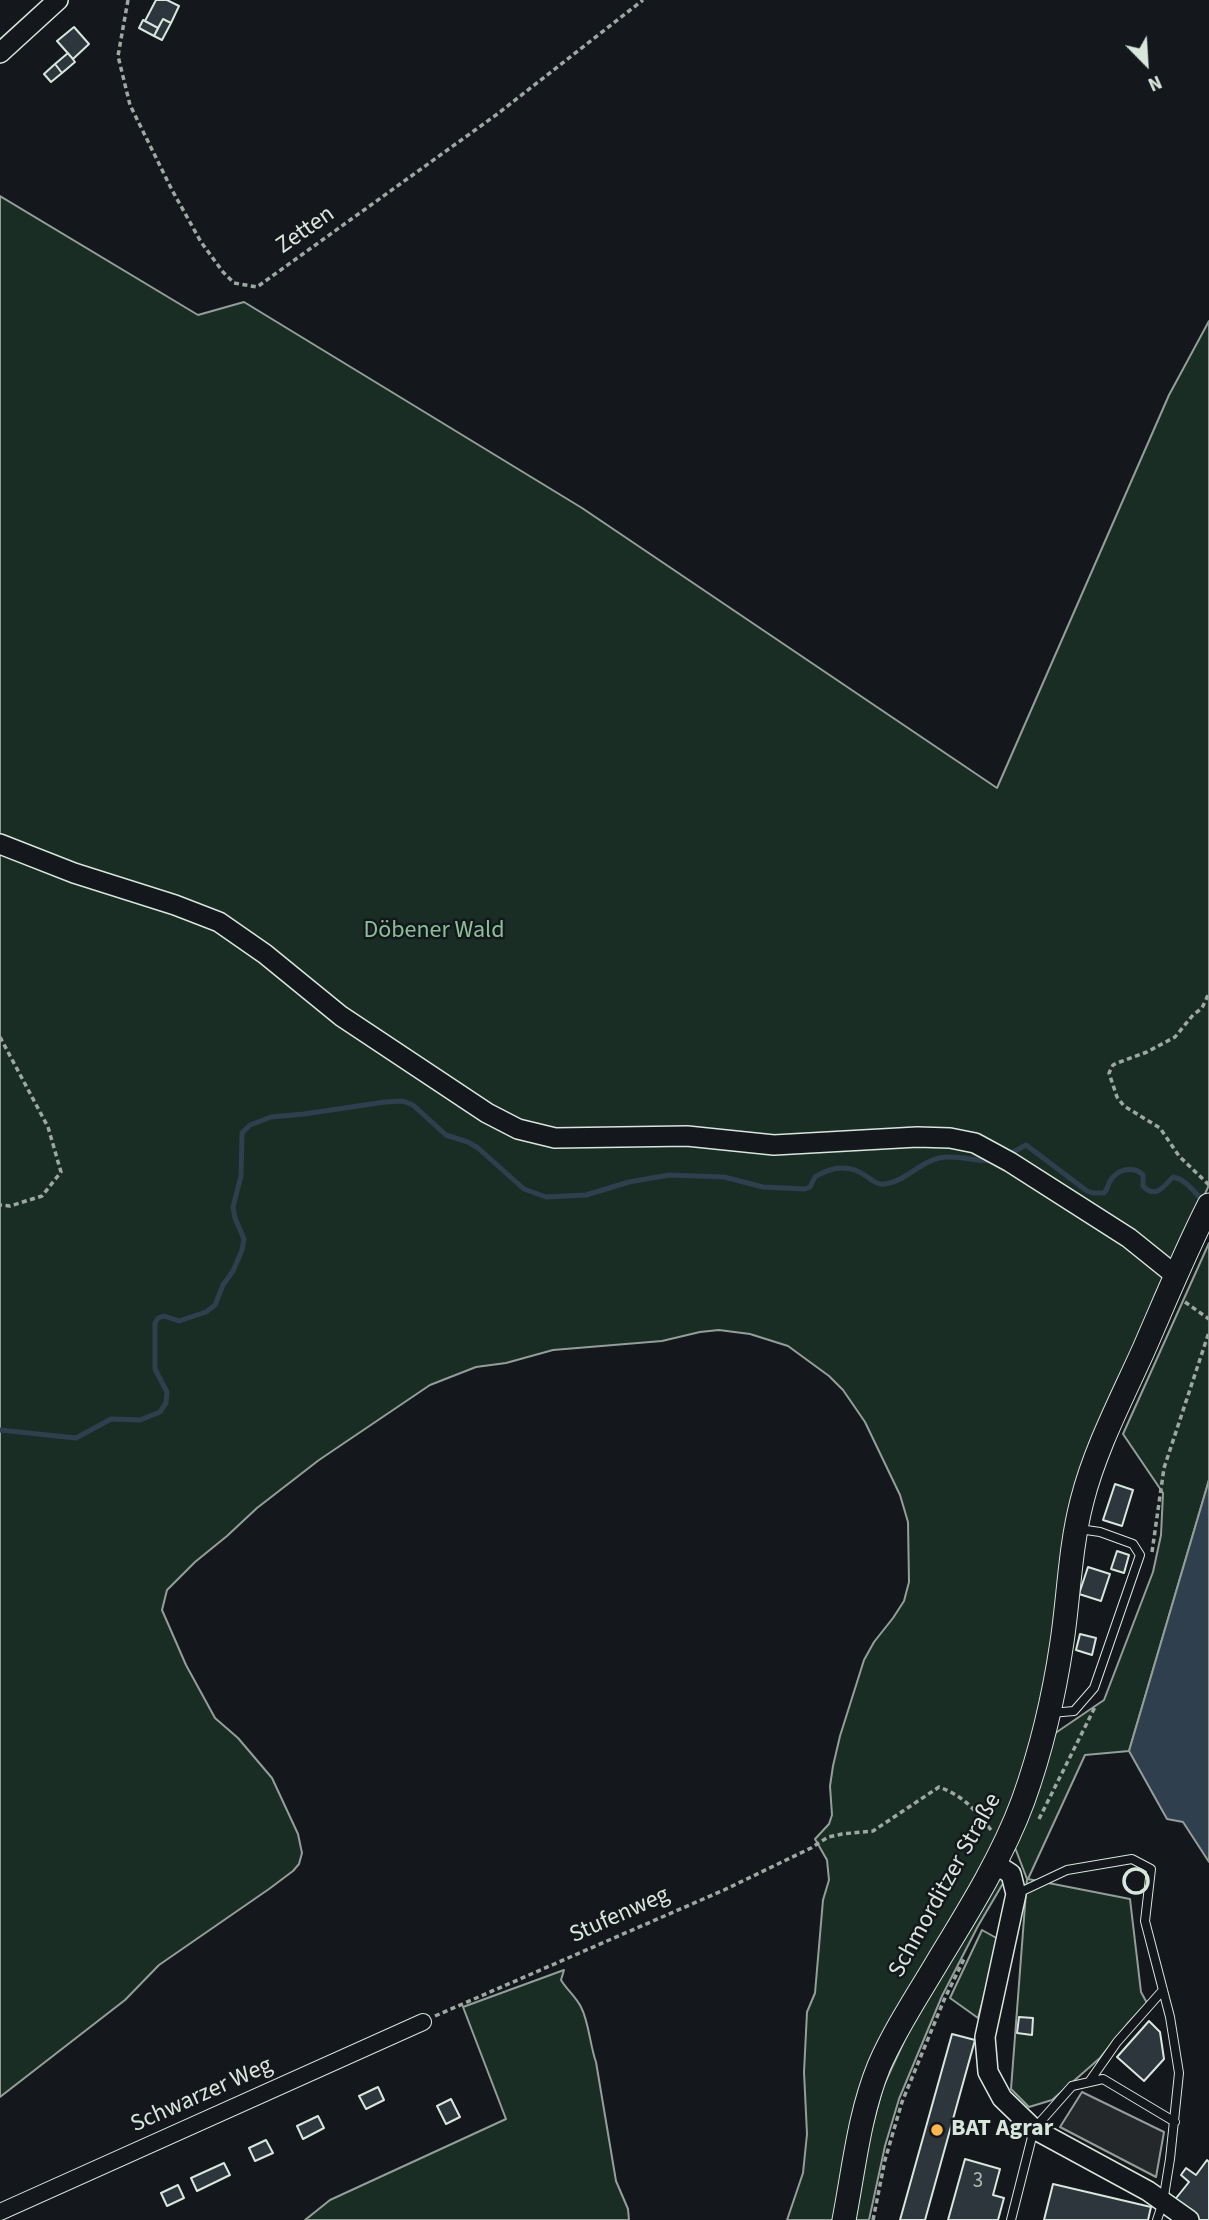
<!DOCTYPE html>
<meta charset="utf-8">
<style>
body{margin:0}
#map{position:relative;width:1209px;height:2220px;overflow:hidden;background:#14181c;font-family:"Source Sans 3",sans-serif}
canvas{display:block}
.north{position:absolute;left:1111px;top:28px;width:70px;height:70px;-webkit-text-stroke:5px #14181c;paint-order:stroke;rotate:156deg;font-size:19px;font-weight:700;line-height:28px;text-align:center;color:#d8e6dc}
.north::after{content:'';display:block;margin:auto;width:24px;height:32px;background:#d8e6dc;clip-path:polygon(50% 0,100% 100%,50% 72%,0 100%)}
</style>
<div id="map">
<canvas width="1209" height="2220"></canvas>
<div class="north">N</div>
</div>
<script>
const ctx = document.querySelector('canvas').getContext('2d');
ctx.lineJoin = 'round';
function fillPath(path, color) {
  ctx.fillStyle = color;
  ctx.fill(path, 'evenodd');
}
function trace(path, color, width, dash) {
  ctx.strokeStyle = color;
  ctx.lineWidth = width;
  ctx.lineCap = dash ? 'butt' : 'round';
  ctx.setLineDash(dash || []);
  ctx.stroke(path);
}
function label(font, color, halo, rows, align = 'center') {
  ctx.font = font + ' "Source Sans 3",sans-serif';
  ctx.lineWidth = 5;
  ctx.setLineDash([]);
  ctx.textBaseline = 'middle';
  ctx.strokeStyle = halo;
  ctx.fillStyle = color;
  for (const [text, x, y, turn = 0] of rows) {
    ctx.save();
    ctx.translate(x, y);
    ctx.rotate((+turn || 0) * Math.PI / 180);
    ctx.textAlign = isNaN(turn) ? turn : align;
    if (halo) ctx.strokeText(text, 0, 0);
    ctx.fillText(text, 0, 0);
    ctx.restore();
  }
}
const green = new Path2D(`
 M0 196 198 315 244 302 582 508 997 788 1169 395 1209 321V1185L1113 1398 1054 1639 1029 1755 1001 1832 912 1987 835 2220H787L803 2173 807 2134 804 2072 807 2012 815 1993 823 1900 829 1880 827 1860 815 1839 829 1824 832 1815 830 1786 833 1766 840 1736 864 1660 874 1642 893 1618 904 1601 909 1582 908 1522 900 1495 865 1422 843 1390 829 1376 788 1346 750 1334 719 1330 700 1332 662 1341 553 1350 506 1363 476 1367 430 1385 319 1460 257 1508 227 1536 195 1562 167 1590 162 1610 186 1665 215 1718 238 1738 272 1778 298 1834 302 1853 299 1864 293 1871 269 1889 159 1965 125 2000 0 2097Z
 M1209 1243V1480L1129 1751 1085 1755 1028 1879 1130 1899 1141 1992 1147 2003 1129 2022 1100 2058 1052 2100 1029 2107 1011 2089 1027 1879 1014 1845 1051 1736 1104 1700 1153 1572 1161 1535 1163 1493 1123 1434Z
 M997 1875 1005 1880 978 1926 942 1996 899 2099 885 2146 869 2220H847L883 2087 908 2033Z
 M982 1930 1000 1940 978 2018 950 1998Z
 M564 1970 561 1980C567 1990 576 1997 581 2007 589 2022 590 2046 596 2062L616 2181 628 2209 629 2220H305L330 2200 506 2119 463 2007Z`);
const parking = new Path2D(`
 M1082 2092 1164 2132 1156 2177 1060 2127Z`);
const water = new Path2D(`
 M1209 1480V1862L1183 1822 1167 1819 1129 1751Z`);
const stream = new Path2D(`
 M1006 1156 1026 1145 1087 1191 1093 1193H1104C1107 1190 1108 1186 1109 1183 1116 1169 1133 1165 1143 1175V1186C1156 1200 1165 1185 1173 1177 1187 1180 1194 1192 1204 1202
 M0 1430 76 1438 111 1419 140 1420 160 1412 166 1403 167 1392 155 1369V1323L158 1318 164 1316 179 1321 206 1312 215 1305 223 1285 233 1271 242 1250 244 1239 235 1218 233 1207 241 1176 242 1133 250 1125 271 1117 304 1114 385 1102 403 1101 413 1105 446 1135 468 1142 478 1148 524 1189 546 1197 586 1195 629 1182 669 1175 724 1177 763 1187 805 1189 810 1187 815 1177C831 1167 849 1164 866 1176 872 1180 877 1185 885 1184 904 1182 920 1162 939 1158 958 1154 979 1163 993 1160`);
const building = new Path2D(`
 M156 0H167L179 6 171 23 163 19 158 28 145 21Z
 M163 19 171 23 162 40 154 36Z
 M143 20 158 28 154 36 139 28Z
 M74 27 89 44 73 59 57 41Z
 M68 53 75 62 62 73 55 64Z
 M55 64 62 73 51 82 44 74Z
 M1115 1484 1133 1490 1122 1526 1103 1520Z
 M1117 1551 1129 1555 1124 1573 1111 1569Z
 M1088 1567 1110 1574 1101 1601 1079 1594Z
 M1080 1634 1096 1638 1092 1655 1076 1650Z
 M1019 2017 1033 2018 1032 2035 1017 2033Z
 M1149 2021 1160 2032 1164 2059 1144 2081 1117 2057Z
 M952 2034 975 2040 925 2220H900Z
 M378 2087 384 2100 366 2109 359 2096Z
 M451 2099 460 2117 446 2124 437 2106Z
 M318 2116 324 2128 303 2139 297 2126Z
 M266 2140 273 2153 255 2161 249 2148Z
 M965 2159 1000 2169 993 2195 1004 2198 998 2220H948Z
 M1207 2160 1209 2162V2220H1197L1173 2202 1189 2182 1181 2175 1186 2168 1196 2175Z
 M224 2163 230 2175 197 2191 191 2178Z
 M1053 2184 1151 2207 1148 2220H1044Z
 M178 2185 184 2198 167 2206 161 2193Z`);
const path = new Path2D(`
 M128 0 118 56 130 105 172 190 201 242 223 272 234 283 257 287 496 115 643 0
 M0 1037 48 1127 61 1172 42 1196 10 1206 0 1205
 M1209 1185 1179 1156 1160 1128 1124 1106 1117 1097 1109 1073 1113 1065 1117 1063 1147 1052 1175 1037 1193 1015 1202 1008 1209 993
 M1185 1302 1209 1319
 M1152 1552 1164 1468 1209 1332
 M1039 1819 1095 1707
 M435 2016 724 1890 811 1848 828 1837 842 1834 873 1831 939 1787C964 1796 975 1810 991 1830
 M873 2220 885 2160 902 2102 944 2000 964 1959`);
const service = new Path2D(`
 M1051 1713 1074 1711 1094 1688 1140 1555 1133 1544 1100 1532 1079 1529
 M1016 1894 1067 1870 1132 1859 1151 1869 1145 1921 1170 2017 1179 2073 1170 2159 1163 2202 1157 2220
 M1089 2082 1117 2042 1163 1990
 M1011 2220 1034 2129 1072 2086 1103 2079 1175 2122`);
const minor = new Path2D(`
 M0 2212 423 2022`);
const tertiary = new Path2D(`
 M0 53 58 0
 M0 844 74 873 175 905 219 922 265 954 341 1016 487 1113 518 1129 555 1138 687 1136 774 1145 917 1137 950 1138 975 1143 1010 1162 1129 1238 1175 1275
 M994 1863 1011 1874 1016 1894 985 2037 988 2072 1002 2098 1034 2129 1148 2191 1189 2220`);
const secondary = new Path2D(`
 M844 2220C854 2168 859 2115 879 2066 896 2027 920 1992 941 1956 971 1907 1003 1855 1023 1801 1041 1751 1054 1696 1062 1642 1069 1595 1070 1547 1082 1501 1095 1449 1122 1398 1144 1349 1165 1301 1185 1252 1209 1205`);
const wall = new Path2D(`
 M1124 1881a12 12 0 1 1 24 0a12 12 0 1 1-24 0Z`);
const markers = [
 [937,2130,7,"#ffb74d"]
];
const numberNames = [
 ["3",978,2182]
];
const streetNames = [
 ["Zetten",306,231,-35],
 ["Schmorditzer Straße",946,1886,-61],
 ["Stufenweg",620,1916,-24],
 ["Schwarzer Weg",202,2096,-24]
];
const parkNames = [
 ["Döbener Wald",434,932]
];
const poiNames = [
 ["BAT Agrar",951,2130]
];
fillPath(green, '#1a2d24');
trace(green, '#939e99', 2);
fillPath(parking, '#24282b');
trace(parking, '#939e99', 2);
fillPath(water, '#2f3f4d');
trace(water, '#939e99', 2);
trace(stream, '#2f3f4d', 5);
fillPath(building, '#2c363c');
trace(building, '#d8e6dc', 2);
trace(service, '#d8e6dc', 10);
trace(minor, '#d8e6dc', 18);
trace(tertiary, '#d8e6dc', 22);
trace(secondary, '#d8e6dc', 25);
trace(path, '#9da8a2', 3.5, [5, 3.5]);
trace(service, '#14181c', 8);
trace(minor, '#14181c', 16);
trace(tertiary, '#14181c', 19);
trace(secondary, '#14181c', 23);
trace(wall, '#d8e6dc', 3.5);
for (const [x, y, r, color] of markers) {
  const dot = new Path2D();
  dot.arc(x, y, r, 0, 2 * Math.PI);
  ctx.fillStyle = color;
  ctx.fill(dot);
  trace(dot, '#14181c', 2.5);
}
label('21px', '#adbab4', null, numberNames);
label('24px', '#d8e6dc', '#14181c', streetNames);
label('24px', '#8ac095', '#14181c', parkNames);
label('bold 24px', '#d8e6dc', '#14181c', poiNames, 'left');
</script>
